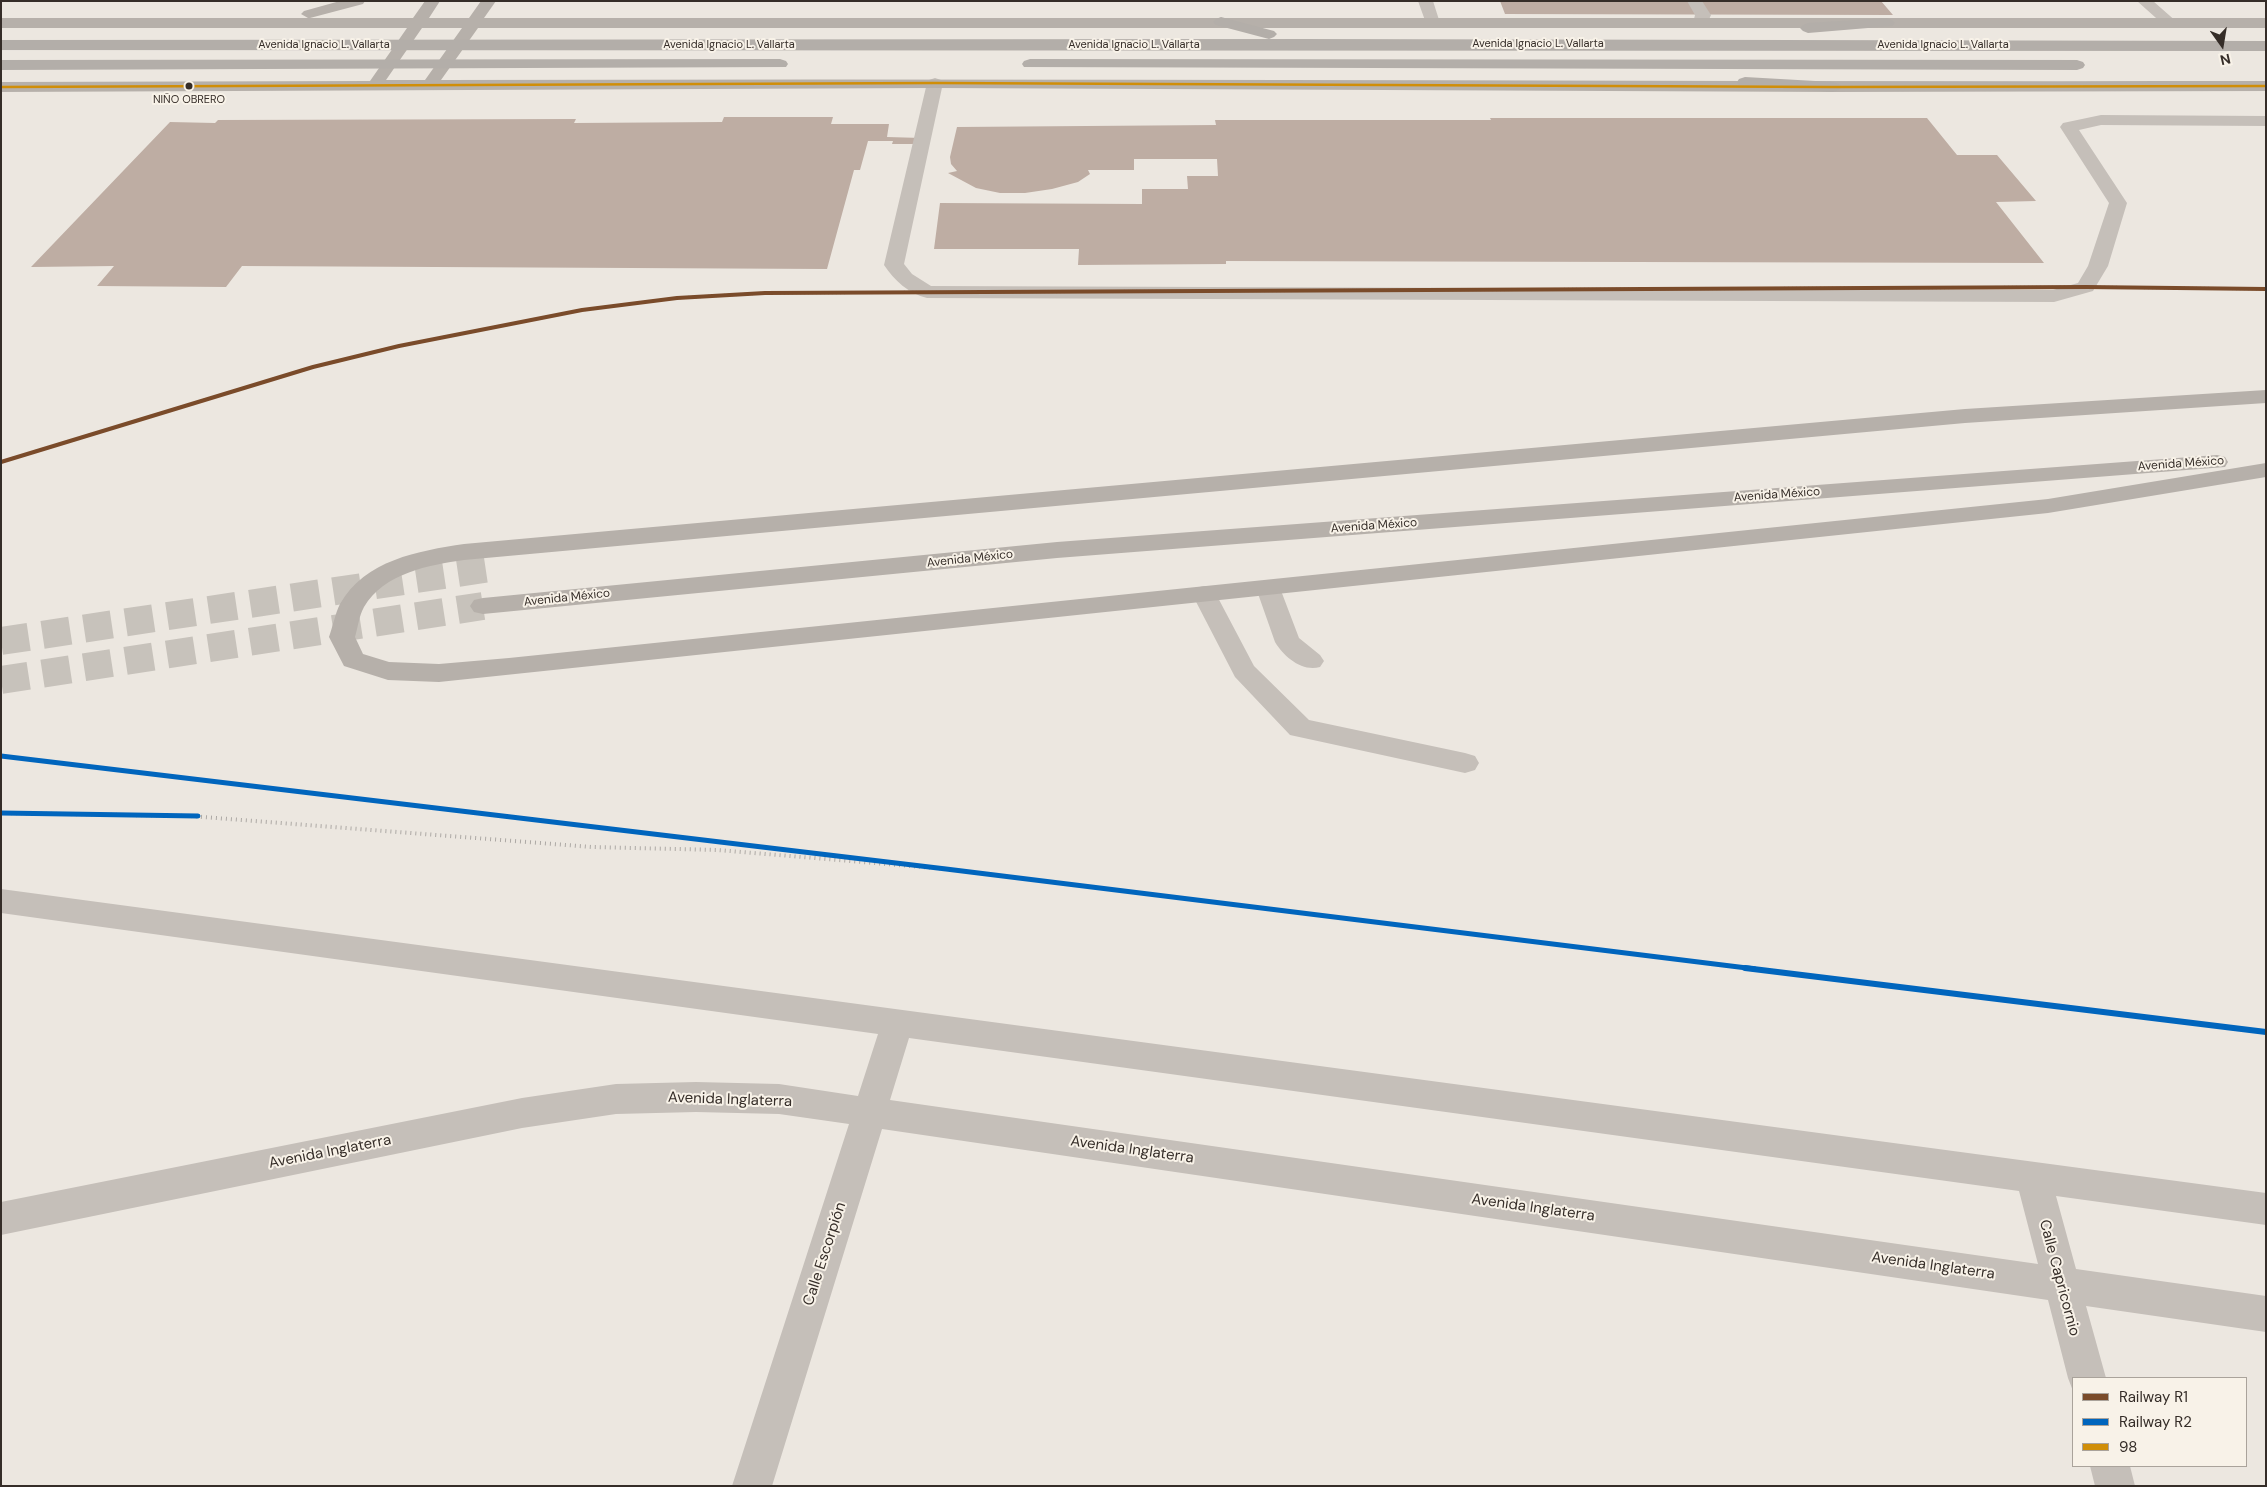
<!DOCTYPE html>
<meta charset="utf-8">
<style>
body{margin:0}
#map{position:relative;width:2267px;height:1487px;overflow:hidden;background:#ece7e0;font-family:"DM Sans",sans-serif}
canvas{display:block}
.frame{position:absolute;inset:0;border:2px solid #352d28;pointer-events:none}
.legend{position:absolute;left:2072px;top:1377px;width:175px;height:90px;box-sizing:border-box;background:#f8f2e8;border:1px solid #aaa39b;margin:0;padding:6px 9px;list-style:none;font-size:15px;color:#352d28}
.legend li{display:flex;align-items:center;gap:10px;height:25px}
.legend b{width:25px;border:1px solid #aaa39b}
.north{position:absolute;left:2197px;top:20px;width:50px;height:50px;-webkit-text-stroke:4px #f8f2e8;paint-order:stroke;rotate:167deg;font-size:14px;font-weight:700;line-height:20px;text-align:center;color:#352d28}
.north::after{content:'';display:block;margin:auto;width:18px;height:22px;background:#352d28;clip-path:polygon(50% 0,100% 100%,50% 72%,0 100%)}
</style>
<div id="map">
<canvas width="2267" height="1487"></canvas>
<div class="frame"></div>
<ul class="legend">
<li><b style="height:6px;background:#7a4b2a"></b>Railway R1</li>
<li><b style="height:6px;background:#0065bd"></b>Railway R2</li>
<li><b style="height:6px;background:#d08e08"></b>98</li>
</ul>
<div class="north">N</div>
</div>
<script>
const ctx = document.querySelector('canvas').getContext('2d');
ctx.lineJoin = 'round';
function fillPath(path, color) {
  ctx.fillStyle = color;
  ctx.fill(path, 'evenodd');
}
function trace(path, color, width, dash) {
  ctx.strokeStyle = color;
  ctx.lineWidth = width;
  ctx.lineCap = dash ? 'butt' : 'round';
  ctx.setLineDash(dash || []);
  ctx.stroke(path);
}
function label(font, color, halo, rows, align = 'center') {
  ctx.font = font + ' "DM Sans",sans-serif';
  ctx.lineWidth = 4;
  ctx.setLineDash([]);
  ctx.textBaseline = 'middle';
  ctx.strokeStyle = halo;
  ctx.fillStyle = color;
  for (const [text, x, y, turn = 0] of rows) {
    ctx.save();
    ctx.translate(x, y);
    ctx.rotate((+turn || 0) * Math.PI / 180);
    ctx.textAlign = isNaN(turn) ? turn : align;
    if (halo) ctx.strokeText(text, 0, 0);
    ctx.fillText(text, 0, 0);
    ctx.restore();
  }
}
const building = new Path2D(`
 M1500 1H1881L1893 15 1505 14Z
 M724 117H833L831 124H889L887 137 922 138 920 144H892L893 141H868L860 170H854L827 269 242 266 226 287 97 286 114 266 31 267 170 122 215 123 218 120 576 119 574 123 722 122Z
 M1490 118H1927L1957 155H1997L2036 201 1996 202 2044 263 1226 261V264L1078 265 1079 249H934L940 203 1142 204V189H1188L1187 176H1218L1217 159H1134V170H1088L1090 174 1078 182 1052 189 1025 193H1000L976 188 948 173 957 171 951 164 950 157 957 127 1216 125 1215 120H1491Z`);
const secondaryTunnel = new Path2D(`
 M1 641 490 568
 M1 680 483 606`);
const service = new Path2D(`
 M1687 1H1702L1711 15 1706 26H1696L1693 23 1695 15Z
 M2137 1H2153L2178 23 2175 26H2165Z
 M935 78 941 80 943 83 904 264 912 274 931 286 2053 290 2078 283 2088 266 2109 203 2060 127 2063 123 2101 115 2266 116V126L2101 125 2079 130 2127 203 2108 266 2093 291 2054 302 927 298C909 294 894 280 884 265L927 83 929 80Z
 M1268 580 1277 582 1280 588 1299 638 1320 655 1324 661 1320 667C1302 672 1284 657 1275 642L1256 588 1259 582Z
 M1204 586 1213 588 1216 594 1254 666 1309 720 1465 753 1475 756 1479 763 1475 770 1465 773 1290 735 1235 677 1192 594 1195 588Z`);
const minor = new Path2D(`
 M1418 1H1433L1440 23 1437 26H1427Z
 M1 889 2266 1193V1225L2056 1196 2076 1269 2266 1296V1332L2086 1306 2106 1378H2073V1391L2068 1378 2048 1300 882 1129 772 1486H732L849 1124 779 1114 696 1112 616 1114 522 1128 1 1235V1202L522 1098 616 1084 696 1082 779 1084 858 1096 878 1034 1 913ZM909 1038 2019 1191 2038 1264 890 1100Z
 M2090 1466H2130L2135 1486H2095Z`);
const secondary = new Path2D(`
 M340 1H365L363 4 310 18H413L425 1H440L429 18H469L481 1H496L484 18H2266V28H478L441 80C1049 78 1658 82 2266 81V91L1833 92 935 88 1 92V82L370 81 407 28H1V18H308L301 14 304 11ZM422 28H462L425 80H386Z
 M2266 390V403L1965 423 464 560C429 565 384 573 364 607 359 616 358 627 355 637L363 654 389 662 439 664 509 658 2048 499 2266 463V477L2048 513 439 682 388 680 344 666 329 637C333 626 335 614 340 604 365 560 418 551 464 544L1965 409Z
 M2217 455 2225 457 2228 462 2225 467 1057 558 483 614 474 612 470 606 474 600 483 598 1057 542Z`);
const primary = new Path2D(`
 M1221 17 1274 31 1277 34 1274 37 1269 39 1216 25 1213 22 1216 19Z
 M1887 18 1892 20 1895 23 1892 26 1808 33 1803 31 1800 28 1803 25 1808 23Z
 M1305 39 2266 41V51L1 50V40Z
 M780 59 786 61 788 64 786 67 1 70V60Z
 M1030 59 2077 60 2083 62 2085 65 2083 68 2077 70 1024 67 1022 64 1024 61Z
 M1745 77 1833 82 1839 84 1841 87 1839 90 1833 92 1739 85 1737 82 1739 79Z`);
const railFar1 = new Path2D(`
 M1 462 313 367 399 346 582 310 677 298 765 293 2086 287 2266 289`);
const rail = new Path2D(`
 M1 813 190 816 592 847 718 850 946 869`);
const bus1 = new Path2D(`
 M1 87 935 83 1833 87 2266 86`);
const rail1 = new Path2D(`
 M1 462 313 367 399 346 582 310 677 298 765 293 2086 287 2266 289`);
const rail2Far1 = new Path2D(`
 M1 756 946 869 1755 969
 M1 813 198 816`);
const rail2 = new Path2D(`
 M1745 968 2266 1032`);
const markers = [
 [189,86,4.5,"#352d28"]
];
const farStreetnames = [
 ["Avenida Ignacio L. Vallarta",1538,44],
 ["Avenida Ignacio L. Vallarta",324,45],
 ["Avenida Ignacio L. Vallarta",729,45],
 ["Avenida Ignacio L. Vallarta",1134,45],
 ["Avenida Ignacio L. Vallarta",1943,45]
];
const busNames = [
 ["NIÑO OBRERO",189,100]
];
const streetNames = [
 ["Avenida México",2181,464,-4],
 ["Avenida México",1777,495,-4],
 ["Avenida México",1374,526,-4],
 ["Avenida México",970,559,-6],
 ["Avenida México",567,598,-6]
];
const nearStreetnames = [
 ["Avenida Inglaterra",730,1100,2],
 ["Avenida Inglaterra",1132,1150,8],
 ["Avenida Inglaterra",330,1152,-11],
 ["Avenida Inglaterra",1533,1208,8],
 ["Calle Escorpión",825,1254,-72],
 ["Avenida Inglaterra",1933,1266,8],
 ["Calle Capricornio",2059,1278,75]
];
fillPath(building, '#beada3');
trace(secondaryTunnel, '#c7c2bb', 28, [28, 14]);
fillPath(service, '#c5bfb9');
fillPath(minor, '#c5bfb9');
fillPath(secondary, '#b6b0aa');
fillPath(primary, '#b3aea9');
trace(railFar1, '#aca8a4', 3, [1, 3]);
trace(rail, '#aca8a4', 4, [1, 4]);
trace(bus1, '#d08e08', 2.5);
trace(rail1, '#7a4b2a', 4);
trace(rail2Far1, '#0065bd', 5);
trace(rail2, '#0065bd', 6);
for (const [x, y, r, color] of markers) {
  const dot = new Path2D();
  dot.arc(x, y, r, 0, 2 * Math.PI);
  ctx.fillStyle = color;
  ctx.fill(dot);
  trace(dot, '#f8f2e8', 2);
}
label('11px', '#352d28', '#f8f2e8', farStreetnames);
label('11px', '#352d28', '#f8f2e8', busNames);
label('12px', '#352d28', '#f8f2e8', streetNames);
label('15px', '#352d28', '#f8f2e8', nearStreetnames);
</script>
